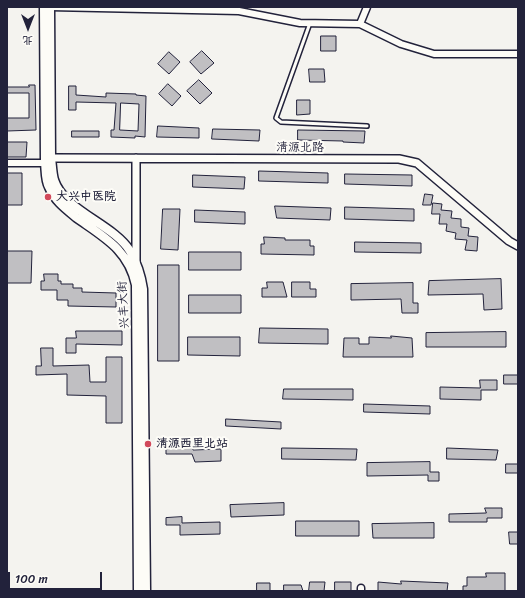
<!DOCTYPE html>
<meta charset="utf-8">
<style>
body{margin:0}
#map{position:relative;width:525px;height:598px;overflow:hidden;background:#f4f3ef;font-family:Sriracha,"LXGW WenKai TC",sans-serif}
canvas{display:block}
.frame{position:absolute;inset:0;border:8px solid #22223b;pointer-events:none}
.north{position:absolute;left:8px;top:8px;width:40px;height:40px;-webkit-text-stroke:3px #fdfcf7;paint-order:stroke;rotate:180deg;font-size:11px;font-weight:700;line-height:16px;text-align:center;color:#22223b}
.north::after{content:'';display:block;margin:auto;width:14px;height:18px;background:#22223b;clip-path:polygon(50% 0,100% 100%,50% 72%,0 100%)}
.scale{position:absolute;left:8px;top:572px;width:94px;height:18px;box-sizing:border-box;border:2px solid #22223b;border-top:0;padding-left:5px;font-size:12px;line-height:14px;white-space:nowrap;color:#22223b;-webkit-text-stroke:3px #fdfcf7;paint-order:stroke}
</style>
<div id="map">
<canvas width="525" height="598"></canvas>
<div class="frame"></div>
<div class="north">北</div>
<div class="scale">100 m</div>
</div>
<script>
const ctx = document.querySelector('canvas').getContext('2d');
ctx.lineJoin = 'round';
function fillPath(path, color) {
  ctx.fillStyle = color;
  ctx.fill(path, 'evenodd');
}
function trace(path, color, width, dash) {
  ctx.strokeStyle = color;
  ctx.lineWidth = width;
  ctx.lineCap = dash ? 'butt' : 'round';
  ctx.setLineDash(dash || []);
  ctx.stroke(path);
}
function label(font, color, halo, rows, align = 'center') {
  ctx.font = font + ' Sriracha,"LXGW WenKai TC",sans-serif';
  ctx.lineWidth = 4;
  ctx.setLineDash([]);
  ctx.textBaseline = 'middle';
  ctx.strokeStyle = halo;
  ctx.fillStyle = color;
  for (const [text, x, y, turn = 0] of rows) {
    ctx.save();
    ctx.translate(x, y);
    ctx.rotate((+turn || 0) * Math.PI / 180);
    ctx.textAlign = isNaN(turn) ? turn : align;
    if (halo) ctx.strokeText(text, 0, 0);
    ctx.fillText(text, 0, 0);
    ctx.restore();
  }
}
const building = new Path2D(`
 M321 36H336V51H321Z
 M202 51 214 63 201 74 190 62Z
 M169 52 180 62 169 74 158 64Z
 M309 69H324L325 82H310Z
 M199 80 212 93 200 104 187 91Z
 M168 84 181 96 172 106 159 94Z
 M29 85H35L36 130 7 131V118H29V93H7V87H29Z
 M69 86H76V95L106 97V93L136 94V95L146 96 145 137 135 136V138L111 137V130H114L116 103 76 102V110H69ZM121 103 139 104 138 131 120 130Z
 M297 100H310V114L297 115Z
 M158 126 199 128V138L157 137Z
 M213 129 260 130 259 141 212 139Z
 M298 130 365 131 364 143 343 142V141L298 140Z
 M72 131H99V137H72Z
 M7 142H27L26 157H7Z
 M259 171 328 173V183L259 181Z
 M7 173H22V205H7Z
 M345 174 412 175V186L345 184Z
 M193 175 245 177 244 189 193 187Z
 M425 194 433 195 431 205H423Z
 M433 203 442 204 441 210 452 211 451 218 461 219V227L469 228 468 236 478 237 477 251 465 250 467 240 455 239 456 233 446 231 447 224H439L440 214H432Z
 M275 206 331 208 330 220 277 218Z
 M345 207 414 209V221L345 219Z
 M163 209H180L178 250 161 249Z
 M195 210 245 212V224L195 222Z
 M264 237 285 238V240H310V246H314V255L261 254V244H264Z
 M355 242 421 243V253L355 252Z
 M7 251H32L31 283H7Z
 M189 252H241V270H189Z
 M158 265H179V361H158Z
 M44 274H58V281H61V284H73V288H82V292L116 293V307L68 306V300H57V290H41V281H44Z
 M501 279 502 309 484 310 483 294 428 295 429 281Z
 M267 282H283L287 297H262V288H267Z
 M292 282H310V289H316V297H292Z
 M413 283V303H418V313H402L401 299 351 300V284Z
 M189 295H241V313H189Z
 M260 328 328 329V344L259 343Z
 M76 331H122V345L76 344V353H66V338H76Z
 M506 332V347H426V333Z
 M391 336 412 338 413 357H343L344 338H359V344H369V337L391 338Z
 M188 337H240V356L188 355Z
 M41 348H53V366L89 365 90 382H106V357H122V423H106V396L67 395V374L36 375V366H41Z
 M504 375H518V384H504Z
 M480 380H497V390H481V400L440 399V387L480 388Z
 M284 389H353V400L283 399Z
 M364 404 430 406V414L364 412Z
 M226 419 281 422V429L226 426Z
 M193 446V450L221 449V461L195 462 192 454H166V447Z
 M282 448 357 449 356 460 282 459Z
 M447 448 498 450 496 460 447 459Z
 M430 462V472H439V481H428V475L367 476V463Z
 M506 464H518V473H506Z
 M284 503V515L231 517 230 505Z
 M485 508H502V518H487V522H449V514L486 513Z
 M182 517V523L220 522V534L180 535V525H166V518Z
 M296 521H359V536H296Z
 M434 523V538H373L372 524Z
 M509 532H518V544H510Z
 M486 573H505V591H463V586H467V577H486Z
 M401 581 448 583 447 591H378V582L401 584Z
 M310 582H325L324 591H309Z
 M335 582H351V591H335Z
 M257 583H270V591H257Z
 M284 585H301L303 591H284Z`);
const service = new Path2D(`
 M310 23 276 118 281 122 367 126`);
const minor = new Path2D(`
 M50 7 239 11 300 23 360 24 401 44 434 54H518
 M360 24 367 7
 M7 163H45L48 160
 M361 588V591`);
const tertiary = new Path2D(`
 M51 158 399 159 417 163 509 241 518 246
 M136 158V264`);
const secondary = new Path2D(`
 M44 7 45 163C46 170 45 180 49 187 55 201 66 209 77 218 104 237 129 250 136 285L138 591
 M50 7 51 158C52 165 52 173 54 180 64 211 113 224 130 251 137 263 141 276 143 289L146 591`);
const markers = [
 [48,197,4,"#d1495b"],
 [148,444,4,"#d1495b"]
];
const streetNames = [
 ["清源北路",300,148],
 ["兴丰大街",124,305,-93]
];
const poiNames = [
 ["大兴中医院",56,197],
 ["清源西里北站",156,444]
];
fillPath(building, '#c0bfc2');
trace(building, '#22223b', 1);
trace(service, '#22223b', 6);
trace(minor, '#22223b', 9);
trace(tertiary, '#22223b', 10);
trace(secondary, '#22223b', 11);
trace(service, '#fdfcf7', 3);
trace(minor, '#fdfcf7', 6);
trace(tertiary, '#fdfcf7', 7);
trace(secondary, '#fdfcf7', 8);
for (const [x, y, r, color] of markers) {
  const dot = new Path2D();
  dot.arc(x, y, r, 0, 2 * Math.PI);
  ctx.fillStyle = color;
  ctx.fill(dot);
  trace(dot, '#fdfcf7', 1.5);
}
label('12px', '#22223b', '#fdfcf7', streetNames);
label('bold 12px', '#22223b', '#fdfcf7', poiNames, 'left');
</script>
